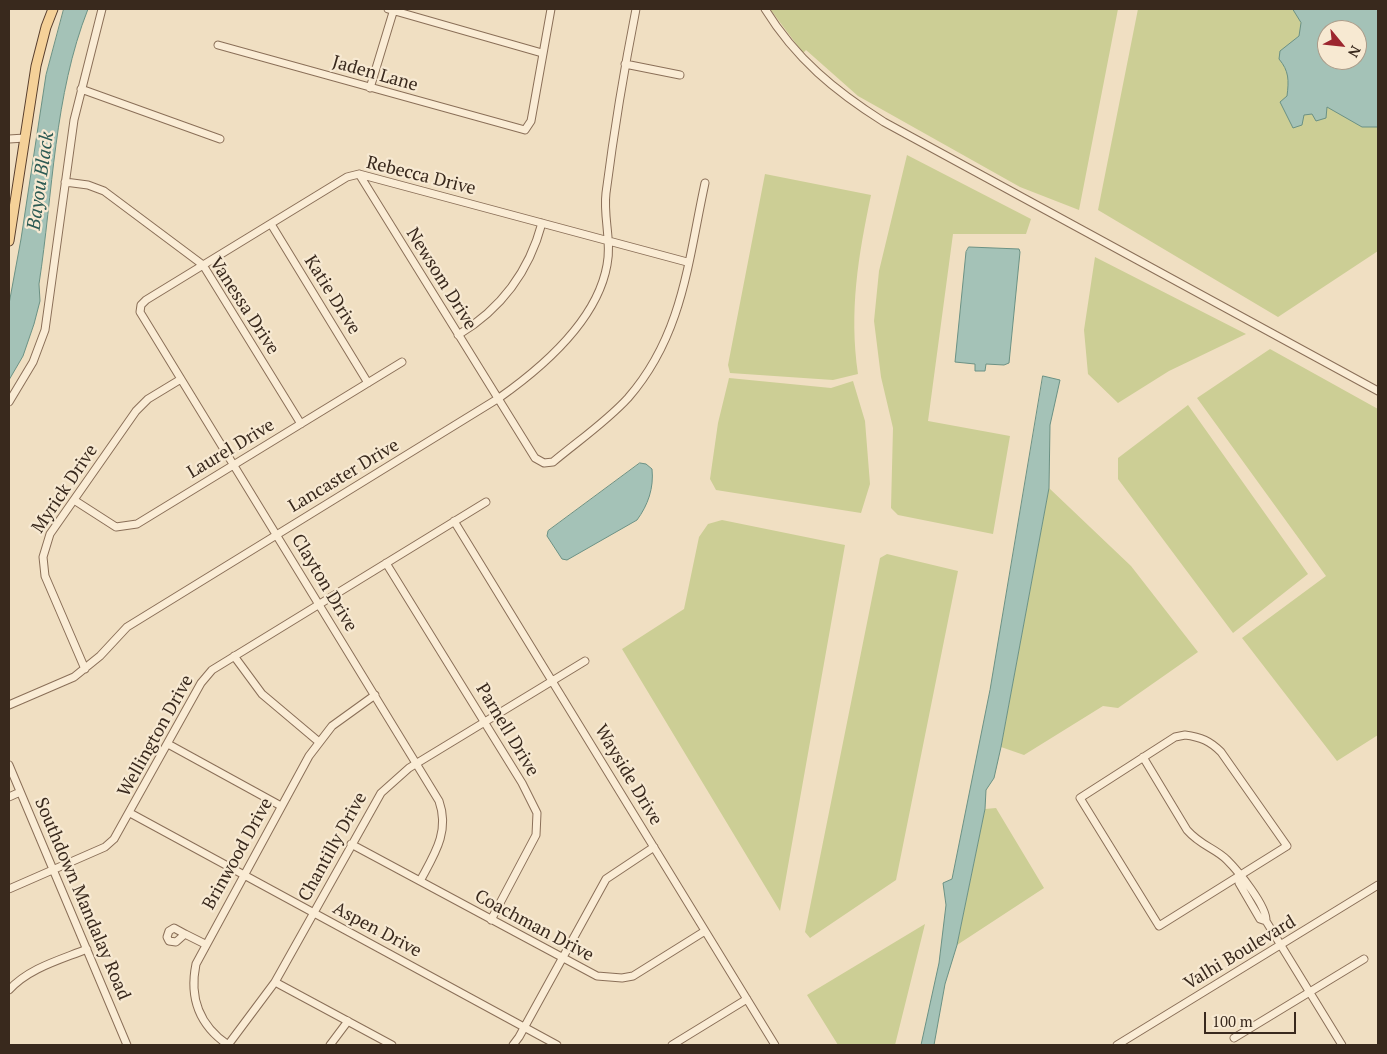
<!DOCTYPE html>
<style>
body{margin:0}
#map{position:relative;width:1387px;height:1054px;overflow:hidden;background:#f0dfc2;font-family:"PT Serif",serif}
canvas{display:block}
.frame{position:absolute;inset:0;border:10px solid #39291d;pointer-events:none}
.north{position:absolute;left:1317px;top:20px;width:50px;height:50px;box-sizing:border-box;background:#f7e9d2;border:1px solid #ab9c8a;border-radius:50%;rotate:118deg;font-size:14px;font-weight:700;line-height:20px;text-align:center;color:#39291d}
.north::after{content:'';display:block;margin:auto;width:18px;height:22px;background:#9c262f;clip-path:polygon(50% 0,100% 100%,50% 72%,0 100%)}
.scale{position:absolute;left:1204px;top:1012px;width:92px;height:22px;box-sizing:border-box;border:2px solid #39291d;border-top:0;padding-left:6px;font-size:15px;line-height:18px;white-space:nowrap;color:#39291d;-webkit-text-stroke:4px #f7e9d2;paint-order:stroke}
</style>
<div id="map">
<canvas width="1387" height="1054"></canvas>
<div class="frame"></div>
<div class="north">N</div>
<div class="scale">100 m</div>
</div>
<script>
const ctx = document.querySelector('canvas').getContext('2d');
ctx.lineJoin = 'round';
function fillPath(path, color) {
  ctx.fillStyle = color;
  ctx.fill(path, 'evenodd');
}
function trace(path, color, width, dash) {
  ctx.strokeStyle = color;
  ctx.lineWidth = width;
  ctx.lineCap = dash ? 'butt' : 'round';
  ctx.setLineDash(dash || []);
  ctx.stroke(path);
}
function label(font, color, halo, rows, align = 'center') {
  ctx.font = font + ' "PT Serif",serif';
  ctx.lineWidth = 4.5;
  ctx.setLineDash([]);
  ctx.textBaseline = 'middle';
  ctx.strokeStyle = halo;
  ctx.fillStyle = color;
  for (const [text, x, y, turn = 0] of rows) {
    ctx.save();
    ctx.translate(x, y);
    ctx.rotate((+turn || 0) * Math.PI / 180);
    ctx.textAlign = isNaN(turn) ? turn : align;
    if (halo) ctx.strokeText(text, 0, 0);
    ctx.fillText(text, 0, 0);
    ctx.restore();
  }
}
const green = new Path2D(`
 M770 9H1118L1079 210 1020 187 858 96 806 50 803 53Z
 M1138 9H1378V251L1278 317 1098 210ZM1327 30H1357V60H1327Z
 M907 155 1031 219 1026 234H953L928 421 1010 436 993 534 898 515 891 508 893 428 881 377 874 321 879 271Z
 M765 174 871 195C858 257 849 311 858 374L833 380 730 373 728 365Z
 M1095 257 1246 334 1169 371 1118 403 1088 374 1084 330Z
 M1270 349 1378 409V735L1337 761 1242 638 1326 576 1197 398Z
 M729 378 831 388 853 381 865 421 870 484 861 513 716 490 710 479 718 423Z
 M1188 405 1308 574 1233 633 1118 479V458Z
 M1049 488 1131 566 1198 652 1118 708 1103 706 1024 755 1001 747Z
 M722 520 845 545 780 911 622 649 684 609 699 537 708 524Z
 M887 554 958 571 896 880 810 938 805 932 880 558Z
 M996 808 1044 888 957 945 985 809Z
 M925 924 895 1045H838L807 995Z`);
const water = new Path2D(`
 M64 9H88C54 95 53 193 39 284L40 301 34 324 23 356 9 380V304L21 239 46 75Z
 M1293 9H1378V127H1362L1327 107 1326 118 1316 121 1312 114 1304 115 1302 125 1293 128 1280 102 1287 96C1289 80 1289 71 1279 59L1280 51 1299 36 1301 23ZM1327 30H1357V60H1327Z
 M969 247 1019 249 1020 252 1009 363 1004 365 986 364 985 371H975V364L955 362 966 252Z
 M1043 376 1060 380 1050 425 1049 488 1001 747 994 778 986 790 985 809 957 945 945 984 934 1045H921L939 963 946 905 943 883 952 879 990 690Z
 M640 463 646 464 652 469C654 488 648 505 637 520L567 560 562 559 547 536 548 531Z`);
const minor = new Path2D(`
 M388 9 542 53
 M765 9C796 59 835 91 884 122L1378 391
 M218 45 525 130 531 121 551 9
 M625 64 680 75
 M370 88 394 9
 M81 89 220 139
 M9 139 25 138
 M359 174 535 458 544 463 553 462C578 441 606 422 628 398 683 335 688 261 705 183
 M65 182 88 185 104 191 203 265 301 424
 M271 224 368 383
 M458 335C501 309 529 272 542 223
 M9 402 33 362 45 330 74 120 102 9
 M74 500 116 527 137 524 402 362
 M454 521 775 1045
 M386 563 522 783 537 813 536 835 491 920
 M234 656 262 694 319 742
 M85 669 45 576 43 557 50 534 136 411 148 399 181 379
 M9 705 74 677 100 656 127 627 499 398C543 367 597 321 607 265 612 241 603 217 606 193 614 131 624 70 636 9
 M1185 735C1201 737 1210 741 1221 752L1287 846 1159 926 1080 798 1175 737Z
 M168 744 281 806
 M1143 757 1187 830C1201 846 1215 848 1227 860 1238 871 1267 906 1266 921
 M9 765 127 1045
 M9 797 20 792
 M130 813 557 1045
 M351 844 597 976 622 978 633 976 705 931
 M1239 876V883L1260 919 1266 921 1342 1045
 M420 881C434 855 450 832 439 801L140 312 141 305 146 300 347 177 359 174 687 262
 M9 889 105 847 114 839 201 683 212 670 486 502
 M174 928 185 934 176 942 169 941 167 937 169 931Z
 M185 934 205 944
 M275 982 392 1045
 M9 990C29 968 60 960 87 949
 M1234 1038 1364 959
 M228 1045 275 982 381 793 409 768 585 661
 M228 1045C199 1025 189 998 196 964L309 756 332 726 375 695
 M330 1045 348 1021
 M513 1045 519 1037 606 879 654 847
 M672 1045 747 999
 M1117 1045 1378 885`);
const major = new Path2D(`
 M9 241 36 66 46 27 53 9`);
const streetNames = [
 ["Jaden Lane",375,74,16],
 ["Rebecca Drive",421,176,14],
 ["Newsom Drive",441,279,58],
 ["Katie Drive",332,295,58],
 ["Vanessa Drive",244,306,57],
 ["Laurel Drive",231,449,-31],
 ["Lancaster Drive",344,476,-31],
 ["Myrick Drive",65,489,-56],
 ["Clayton Drive",324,583,59],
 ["Parnell Drive",507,730,59],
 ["Wellington Drive",156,736,-61],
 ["Wayside Drive",628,775,59],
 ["Chantilly Drive",333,847,-61],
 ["Brinwood Drive",238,854,-61],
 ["Southdown Mandalay Road",82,899,67],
 ["Coachman Drive",534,926,28],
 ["Aspen Drive",377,930,28],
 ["Valhi Boulevard",1240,953,-31]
];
const waterNames = [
 ["Bayou Black",41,181,-82]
];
fillPath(green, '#ccce95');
fillPath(water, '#a4c2b7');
trace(water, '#6b9184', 1);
trace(minor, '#8a6f58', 9);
trace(major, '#583e2d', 11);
trace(minor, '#faecd5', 7);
trace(major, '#f5d198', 9);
label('18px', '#39291d', '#f7e9d2', streetNames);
label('italic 19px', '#2c5a53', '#f7e9d2', waterNames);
</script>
